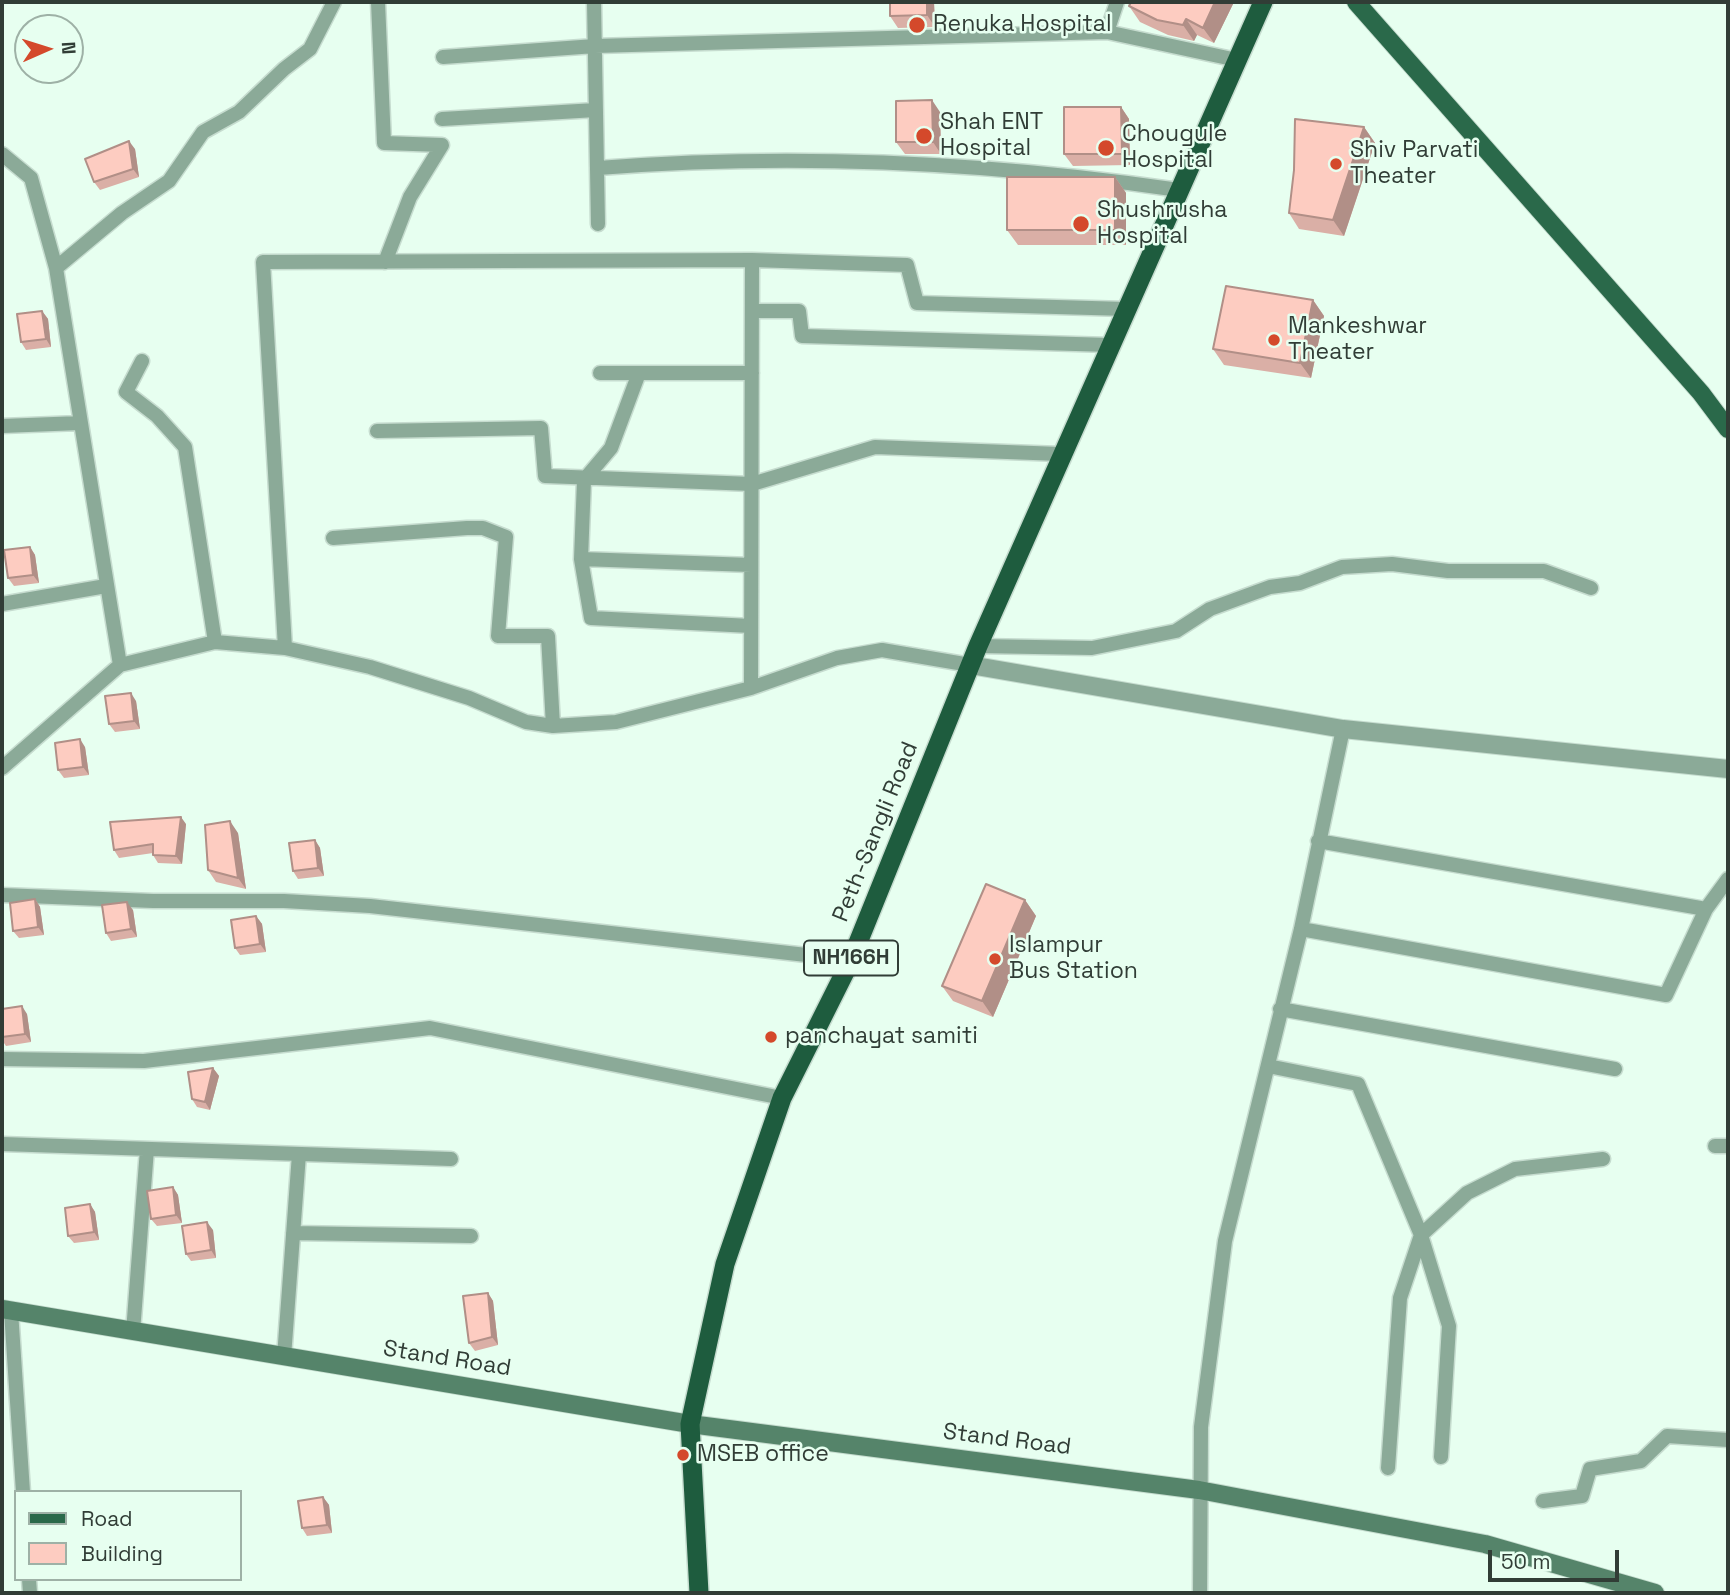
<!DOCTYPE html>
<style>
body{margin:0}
#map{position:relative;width:1730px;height:1595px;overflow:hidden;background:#e7fff0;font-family:"Space Grotesk",sans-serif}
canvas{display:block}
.frame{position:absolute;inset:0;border:4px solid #313d36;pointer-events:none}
.legend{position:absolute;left:14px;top:1490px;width:228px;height:91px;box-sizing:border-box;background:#e7fff0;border:2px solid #9eb1a6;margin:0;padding:9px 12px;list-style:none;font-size:21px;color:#313d36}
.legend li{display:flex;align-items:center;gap:14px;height:35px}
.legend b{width:35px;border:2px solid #9eb1a6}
.north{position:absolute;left:14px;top:14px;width:70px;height:70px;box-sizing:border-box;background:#e7fff0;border:2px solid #9eb1a6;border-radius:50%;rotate:87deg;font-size:19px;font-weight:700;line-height:28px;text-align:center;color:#313d36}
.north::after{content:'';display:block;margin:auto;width:24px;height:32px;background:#d4492b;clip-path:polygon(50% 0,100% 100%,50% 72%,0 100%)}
.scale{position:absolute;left:1488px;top:1550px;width:131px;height:32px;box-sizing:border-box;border:4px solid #313d36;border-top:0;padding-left:9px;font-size:21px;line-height:24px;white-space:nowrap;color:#313d36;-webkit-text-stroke:5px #e7fff0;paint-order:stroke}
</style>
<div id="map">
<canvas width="1730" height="1595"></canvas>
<div class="frame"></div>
<ul class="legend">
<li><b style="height:9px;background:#2a694a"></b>Road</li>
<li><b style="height:19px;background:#fdccc1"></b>Building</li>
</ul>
<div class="north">N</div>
<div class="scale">50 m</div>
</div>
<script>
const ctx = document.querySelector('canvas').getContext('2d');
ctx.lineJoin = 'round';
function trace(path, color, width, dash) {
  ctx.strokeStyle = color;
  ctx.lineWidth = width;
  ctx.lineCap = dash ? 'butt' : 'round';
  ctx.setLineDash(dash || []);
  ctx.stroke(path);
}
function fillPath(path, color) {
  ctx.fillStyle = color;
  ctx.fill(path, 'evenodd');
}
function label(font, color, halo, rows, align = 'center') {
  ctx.font = font + ' "Space Grotesk",sans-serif';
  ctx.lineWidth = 5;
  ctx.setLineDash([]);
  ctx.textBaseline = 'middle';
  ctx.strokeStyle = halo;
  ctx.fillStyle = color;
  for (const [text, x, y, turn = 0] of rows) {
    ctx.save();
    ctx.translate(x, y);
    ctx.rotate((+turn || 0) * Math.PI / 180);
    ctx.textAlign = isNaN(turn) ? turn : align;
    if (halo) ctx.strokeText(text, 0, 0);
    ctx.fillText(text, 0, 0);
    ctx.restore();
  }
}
const minor = new Path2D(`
 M378 2 384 143 442 145 410 197 385 262
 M594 2 598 224
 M1107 32 1117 2
 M443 57 595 46 1107 32 1237 60
 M442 119 596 110
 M2 154 31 178 56 268 120 665
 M598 168C791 153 987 162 1179 190
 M56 268 122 213 169 181 203 132 239 112 284 69 310 49 334 2
 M752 311H799L802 336 1110 345
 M142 361 126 392 157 416 185 447 215 642
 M600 373H752
 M639 373 611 448 584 480 581 559 591 618 751 626
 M2 426 80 423
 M377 431 541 428 545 476 752 484 875 447 1060 454
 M333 538 467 528H483L506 537 498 636H548L553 726
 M581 559 751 565
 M2 604 106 586
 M978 646 1092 648 1176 631 1210 609 1270 587 1300 583 1342 567 1392 564 1448 571H1544L1591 588
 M285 648 263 262 752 260 907 265 917 303 1126 309
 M751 688 752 260
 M2 768 120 665 215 642 285 648 370 667 469 698 526 722 553 726 616 722 751 688 837 658 882 650 970 665
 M1318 841 1706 909
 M2 895 153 901H284L370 906 851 960
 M1301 929 1666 995 1706 909 1728 879
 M1280 1009 1615 1069
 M2 1059 144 1061 430 1028 782 1098
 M1268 1066 1358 1084 1421 1235 1467 1193 1515 1169 1603 1159
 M2 1144 451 1159
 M1715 1146H1728
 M293 1233 471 1236
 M1421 1235 1449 1326 1441 1457
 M11 1311 23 1492
 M133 1332 147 1149
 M284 1357 299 1154
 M1388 1468 1400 1298 1421 1235
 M1543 1501 1582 1496 1590 1469 1641 1461 1667 1436 1728 1440
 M29 1579 30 1593
 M1200 1593 1201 1427 1225 1241 1301 929 1343 729`);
const tertiary = new Path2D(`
 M970 665 1343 729 1728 769`);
const secondary = new Path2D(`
 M2 1309 690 1424 1199 1490 1485 1544 1655 1593`);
const primary = new Path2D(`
 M1356 2 1701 393 1728 429`);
const trunk = new Path2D(`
 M699 1593 690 1424 725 1264 782 1098 851 960 978 646 1263 2`);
const wall = new Path2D(`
 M934 2 935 27 898 28 890 16Z
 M1234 2 1214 43 1197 35 1194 41 1168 35 1140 22 1129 6Z
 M1121 107 1129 119 1130 165 1073 166 1064 154Z
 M940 112 941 154H905L896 142Z
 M1364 127 1375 143 1344 236 1299 229 1289 213Z
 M135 149 139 177 100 190 94 182Z
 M1115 177 1126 193V245H1018L1007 230Z
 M1313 300 1324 316 1311 378 1224 365 1213 349Z
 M42 311 48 319 51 347 26 350 21 342Z
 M30 547 35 555 39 583 14 586 8 578Z
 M136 701 140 729 115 732 109 724Z
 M85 747 89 775 64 778 58 770Z
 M186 824 182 864 158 863 153 855V853L119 858 114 850Z
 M238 833 246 889 216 882 208 870Z
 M315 840 320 848 324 876 298 879 293 871Z
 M35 899 40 907 44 935 19 938 13 931Z
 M1025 900 1036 916 993 1017 953 1001 942 986Z
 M133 910 137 937 111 941 106 933Z
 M256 916 262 924 266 952 240 955 235 948Z
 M2 1009 27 1014 31 1042 6 1046 2 1040Z
 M213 1068 219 1076 210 1110 197 1107 192 1099Z
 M173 1187 178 1195 182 1223 157 1226 151 1219Z
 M90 1204 95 1212 99 1240 74 1243 68 1236Z
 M213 1230 216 1258 191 1261 186 1254Z
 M488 1293 493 1301 498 1345 475 1351 469 1343Z
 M323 1497 329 1505 332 1533 307 1536 302 1528Z`);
const shadedWall = new Path2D(`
 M927 2H934L935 27 927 15Z
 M1215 2H1234L1214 43 1203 28Z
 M1186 19 1197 35 1194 41 1183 25Z
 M932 100 940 112 941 154 933 142Z
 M1121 107 1129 119 1130 165 1122 154Z
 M1364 127 1375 143 1344 236 1333 220Z
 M129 141 135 149 139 177 133 169Z
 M1115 177 1126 193V245L1115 230Z
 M1313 300 1324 316 1311 378 1300 363Z
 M42 311 48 319 51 347 46 339Z
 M30 547 35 555 39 583 33 575Z
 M131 693 136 701 140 729 134 721Z
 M80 739 85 747 89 775 83 767Z
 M181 817 186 824 182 864 176 856Z
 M230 821 238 833 246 889 238 878Z
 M315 840 320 848 324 876 318 868Z
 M35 899 40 907 44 935 38 927Z
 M1025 900 1036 916 993 1017 982 1001Z
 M127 902 133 910 137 937 131 929Z
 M256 916 262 924 266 952 260 944Z
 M22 1006 27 1014 31 1042 25 1034Z
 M213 1068 219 1076 210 1110 205 1102Z
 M173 1187 178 1195 182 1223 176 1215Z
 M90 1204 95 1212 99 1240 94 1232Z
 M207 1222 213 1230 216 1258 211 1250Z
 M488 1293 493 1301 498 1345 492 1337Z
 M323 1497 329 1505 332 1533 327 1525Z`);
const building = new Path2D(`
 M890 2H927V15L890 16Z
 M1131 2H1215L1203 28 1186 19 1183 25 1157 20 1129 6Z
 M932 100 933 142H896V101Z
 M1064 107H1121L1122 154H1064Z
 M1295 119 1364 127 1333 220 1289 213 1294 170Z
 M129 141 133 169 94 182 85 159Z
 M1007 177H1115V230H1007Z
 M1226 286 1313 300 1300 363 1213 349Z
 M42 311 46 339 21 342 17 314Z
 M30 547 33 575 8 578 4 550Z
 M131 693 134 721 109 724 105 696Z
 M80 739 83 767 58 770 55 743Z
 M181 817 176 856 153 855V844L114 850 110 822Z
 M230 821 238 878 208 870 205 825Z
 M315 840 318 868 293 871 289 843Z
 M986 884 1025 900 982 1001 942 986Z
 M35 899 38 927 13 931 10 903Z
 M127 902 131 929 106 933 102 905Z
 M256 916 260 944 235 948 231 920Z
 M22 1006 25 1034 2 1037V1009Z
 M213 1068 205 1102 192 1099 188 1072Z
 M173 1187 176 1215 151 1219 147 1191Z
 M90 1204 94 1232 68 1236 65 1208Z
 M207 1222 211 1250 186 1254 182 1226Z
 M488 1293 492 1337 469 1343 463 1296Z
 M323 1497 327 1525 302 1528 298 1501Z`);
const markers = [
 [917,25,9,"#d4492b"],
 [924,136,9,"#d4492b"],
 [1106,148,9,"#d4492b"],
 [1336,164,7,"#d4492b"],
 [1081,224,9,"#d4492b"],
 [1274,340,7,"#d4492b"],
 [995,959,7,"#d4492b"],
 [771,1037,7,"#d4492b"],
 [683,1455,7,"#d4492b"]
];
const shields = [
 [851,958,94]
];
const shieldNames = [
 ["NH166H",851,958]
];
const poiNames = [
 ["Renuka Hospital",933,25],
 ["Shah ENT",940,123],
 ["Hospital",940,149],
 ["Chougule",1122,135],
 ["Hospital",1122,161],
 ["Shiv Parvati",1350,151],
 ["Theater",1350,177],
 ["Shushrusha",1097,211],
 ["Hospital",1097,237],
 ["Mankeshwar",1288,327],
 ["Theater",1288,353],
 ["Islampur",1009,946],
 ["Bus Station",1009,972],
 ["panchayat samiti",785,1037],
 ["MSEB office",697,1455]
];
const streetNames = [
 ["Peth-Sangli Road",876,832,-68],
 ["Stand Road",447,1359,9],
 ["Stand Road",1007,1440,7]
];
trace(minor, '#c6dccf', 17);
trace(tertiary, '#c6dccf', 20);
trace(secondary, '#c6dccf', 20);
trace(primary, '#c6dccf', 20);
trace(trunk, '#c6dccf', 22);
trace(minor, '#8baa98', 14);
trace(tertiary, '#8baa98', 18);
trace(secondary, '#55846a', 18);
trace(primary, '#2a694a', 18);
trace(trunk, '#1e5c3e', 19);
fillPath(wall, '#daafa6');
fillPath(shadedWall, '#b18f87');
fillPath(building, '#fdccc1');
trace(building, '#b18f87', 2);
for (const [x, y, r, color] of markers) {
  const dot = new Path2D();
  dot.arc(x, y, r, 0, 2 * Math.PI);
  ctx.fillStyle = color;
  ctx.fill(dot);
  trace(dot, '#e7fff0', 2.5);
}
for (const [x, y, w] of shields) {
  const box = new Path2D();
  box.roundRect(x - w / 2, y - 17.5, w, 35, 5);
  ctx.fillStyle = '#e7fff0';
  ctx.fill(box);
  trace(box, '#313d36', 2);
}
label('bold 21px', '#313d36', null, shieldNames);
label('23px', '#313d36', '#e7fff0', poiNames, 'left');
label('23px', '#313d36', '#e7fff0', streetNames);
</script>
